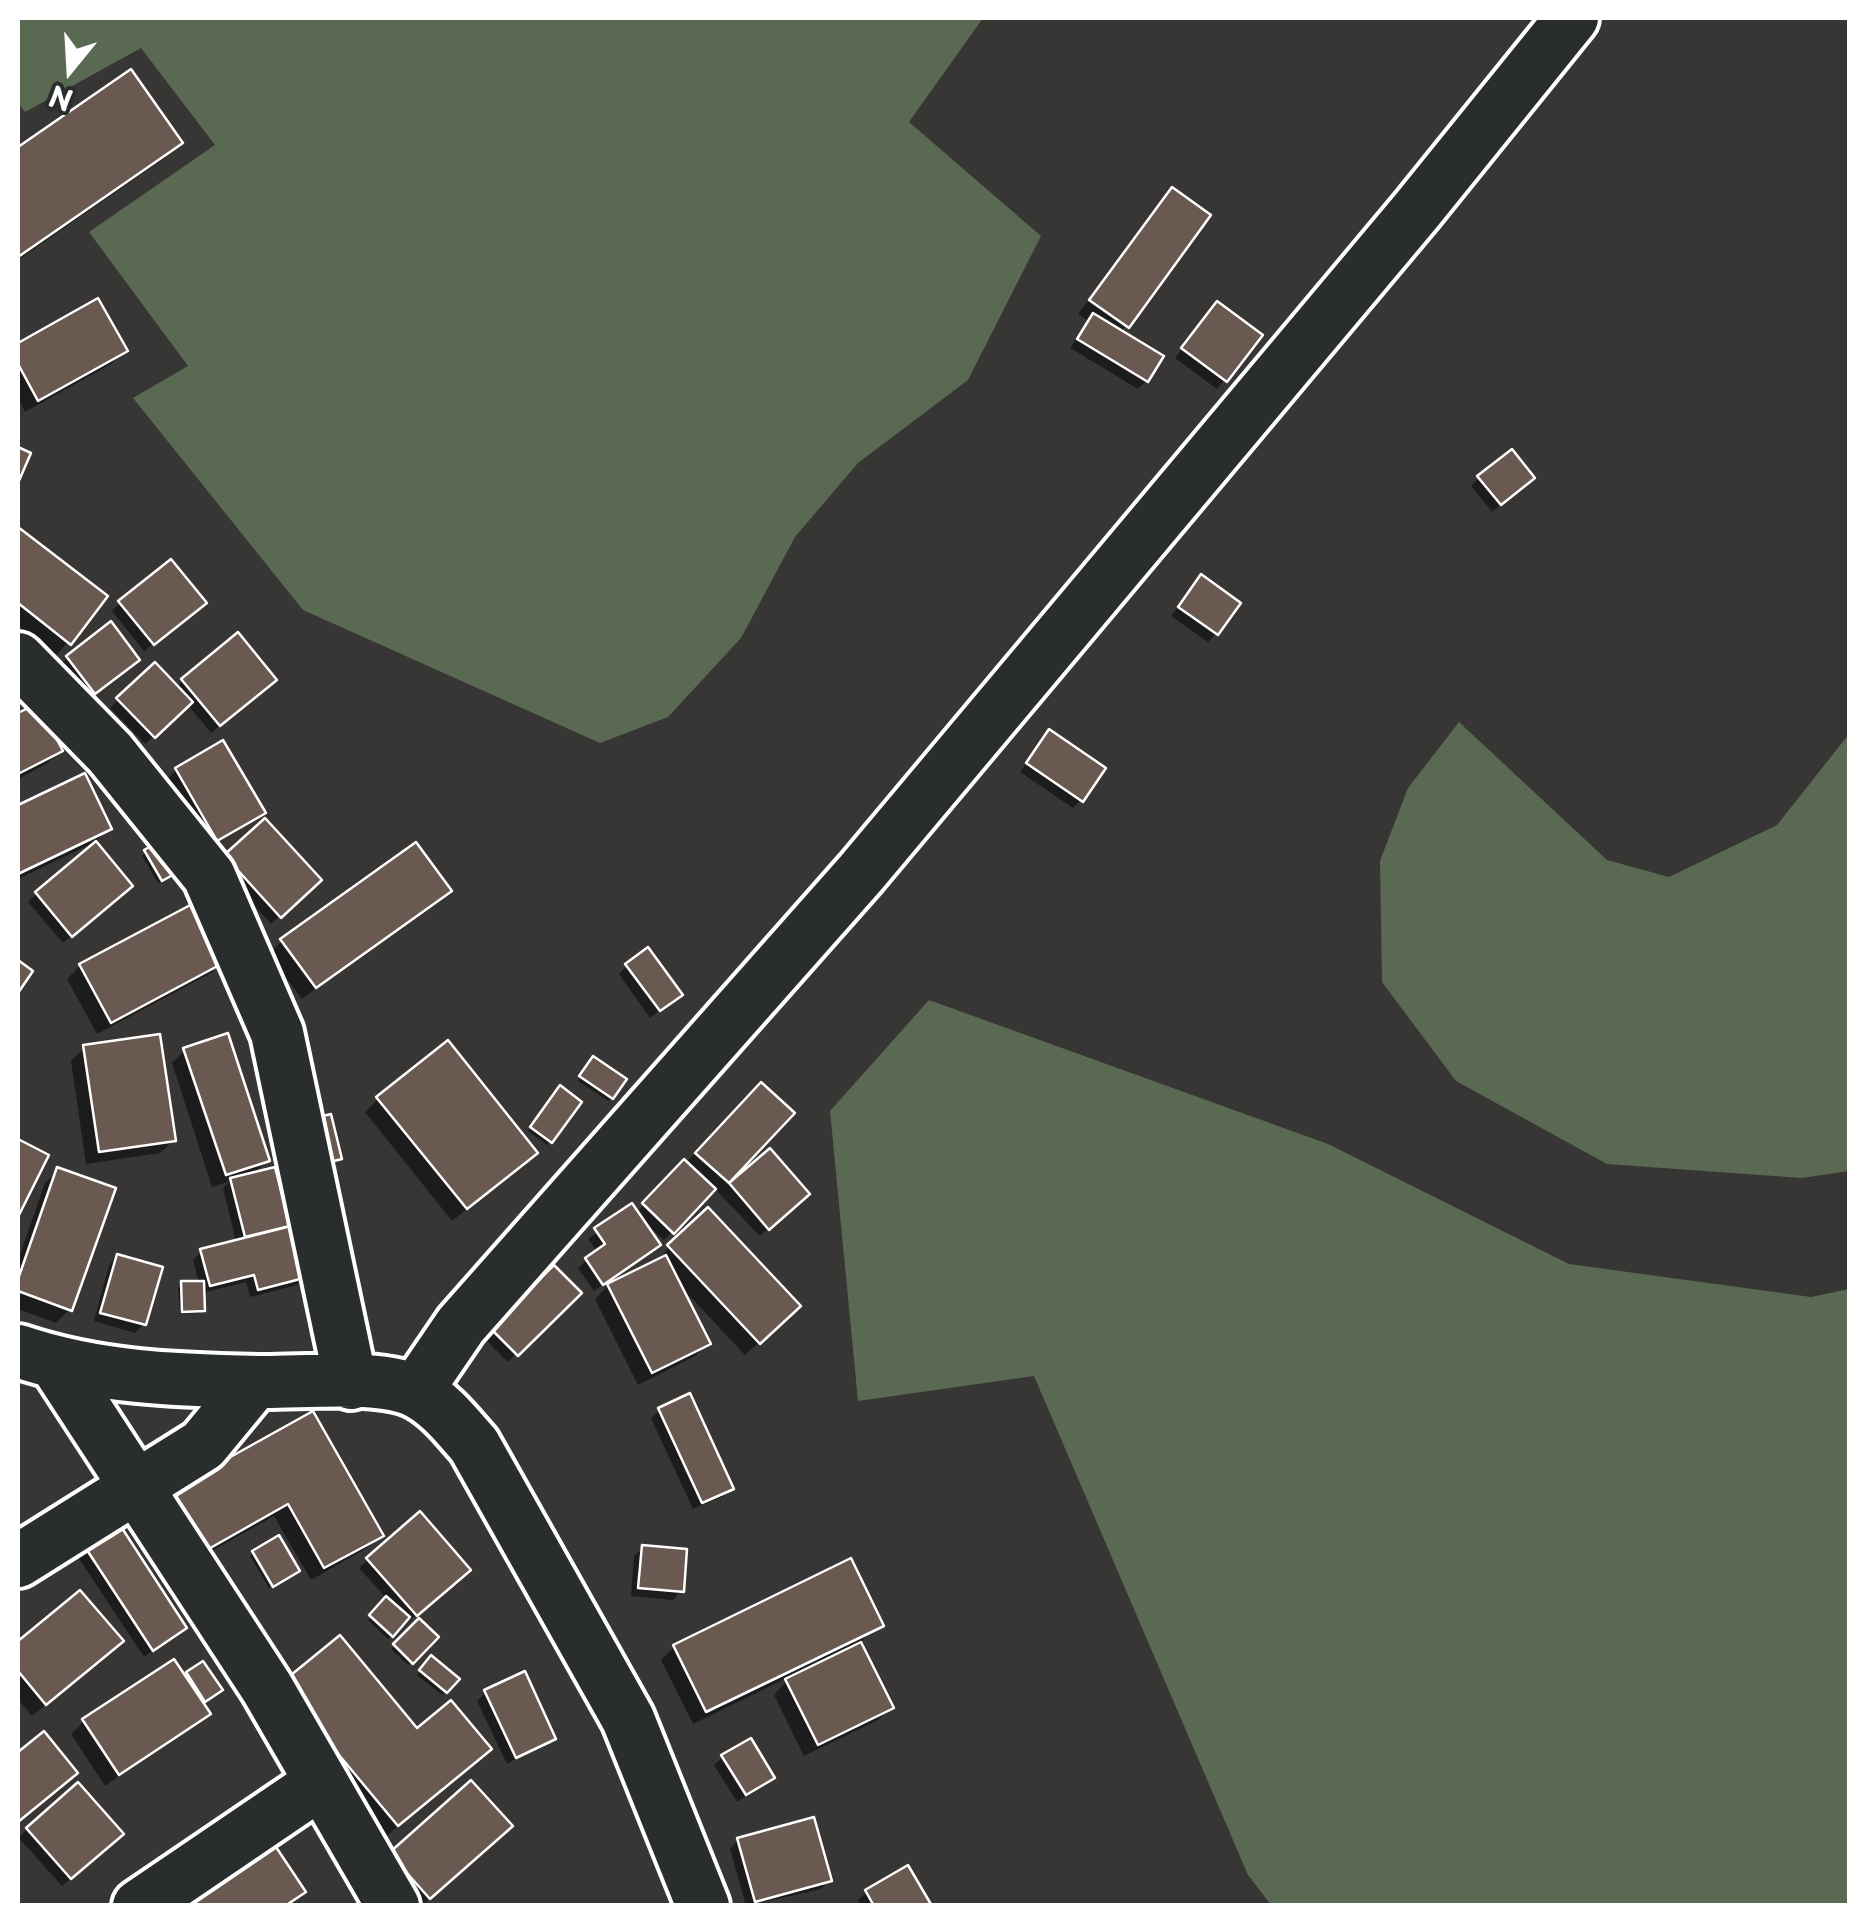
<!DOCTYPE html>
<style>
body{margin:0}
#map{position:relative;width:1867px;height:1923px;overflow:hidden;background:#373635;font-family:"Playpen Sans",sans-serif}
canvas{display:block}
.frame{position:absolute;inset:0;border:20px solid #fff;pointer-events:none}
.north{position:absolute;left:20px;top:20px;width:100px;height:100px;-webkit-text-stroke:8px #2a2d2e;paint-order:stroke;rotate:198deg;font-size:28px;font-weight:700;line-height:40px;text-align:center;color:#fff}
.north::after{content:'';display:block;margin:auto;width:35px;height:45px;background:#fff;clip-path:polygon(50% 0,100% 100%,50% 72%,0 100%)}
</style>
<div id="map">
<canvas width="1867" height="1923"></canvas>
<div class="frame"></div>
<div class="north">N</div>
</div>
<script>
const ctx = document.querySelector('canvas').getContext('2d');
ctx.lineJoin = 'round';
function fillPath(path, color) {
  ctx.fillStyle = color;
  ctx.fill(path, 'evenodd');
}
function trace(path, color, width, dash) {
  ctx.strokeStyle = color;
  ctx.lineWidth = width;
  ctx.lineCap = dash ? 'butt' : 'round';
  ctx.setLineDash(dash || []);
  ctx.stroke(path);
}
const green = new Path2D(`
 M18 18H983L909 122 1041 236 968 380 858 463 795 537 741 638 668 717 600 743 303 610 133 398 188 366 89 232 215 145 141 48 25 112 18 103Z
 M1459 722 1607 860 1669 877 1777 825 1849 734V1171L1802 1178 1607 1164 1456 1081 1382 982 1380 861 1408 788Z
 M929 1000 1328 1144 1569 1264 1811 1297 1849 1289V1905H1271L1248 1875 1034 1376 858 1401 830 1111Z`);
const shadow = new Path2D(`
 M130 72 179 143 162 160 18 260V150Z
 M1172 190 1207 215 1121 332 1146 381 1138 389 1070 348 1088 321 1078 314Z
 M97 302 124 351 111 364 25 412 18 399V346Z
 M1209 313 1259 336 1217 389 1175 358Z
 M1479 478 1524 486 1492 512 1471 486Z
 M18 530 105 597 56 656 18 626Z
 M1201 577 1216 634 1208 642 1171 616Z
 M120 603 195 611 144 651 112 611Z
 M67 658 129 668 86 700 59 666Z
 M155 665 176 687 183 680 266 688 211 733 187 704 145 744 110 708Z
 M37 706 60 751 46 764 18 779V716Z
 M1041 741 1081 800 1073 808 1020 772Z
 M176 770 262 812 208 848 168 778Z
 M84 776 109 829 95 842 18 879V807Z
 M265 821 318 880 271 924 217 865Z
 M146 852 180 870 158 883 142 856Z
 M448 891 302 999 269 954 282 941Z
 M36 894H122L63 943 28 902Z
 M224 960 211 973 97 1034 67 979 80 966Z
 M627 966 680 995 650 1018 619 974Z
 M84 1048 174 1140 160 1153 86 1164 71 1061Z
 M185 1050 267 1160 253 1175 274 1170 305 1276 297 1285 250 1297 246 1282 202 1293 199 1313 180 1314 178 1287 199 1283 193 1260 202 1251 236 1242 223 1188 230 1181 212 1187 172 1063Z
 M590 1063 611 1098 608 1101 578 1081Z
 M761 1086 791 1113 725 1183 770 1151 799 1202 760 1236 714 1188 664 1240 646 1224 658 1245 594 1291 578 1268 597 1252 588 1238 636 1213Z
 M557 1092 550 1141 547 1145 528 1131Z
 M378 1099 522 1165 452 1221 365 1112Z
 M58 1170 70 1309 56 1323 18 1309V1260L45 1183Z
 M669 1247 785 1319 745 1355 681 1287 708 1343 695 1356 638 1385 595 1299 608 1286 658 1262Z
 M117 1256 144 1324 135 1333 94 1321 109 1265Z
 M554 1268 578 1293 508 1362 484 1338Z
 M660 1410 731 1488 722 1497 693 1509 651 1418Z
 M312 1414 380 1535 367 1548 311 1580 274 1516 192 1562 159 1505 172 1492Z
 M419 1514 459 1578 388 1639 368 1620 387 1599 359 1568Z
 M643 1548 681 1591 673 1600 631 1596 634 1556Z
 M86 1549 184 1628 144 1657 78 1557Z
 M253 1553 293 1574 269 1588 250 1556Z
 M80 1593 107 1654 32 1716 18 1699V1644Z
 M419 1621 435 1637 408 1665 391 1649Z
 M881 1625 858 1643 891 1707 878 1720 804 1756 774 1695 791 1676 693 1724 661 1660 674 1647Z
 M431 1659 456 1679 442 1695 417 1675Z
 M187 1674 216 1693 201 1703 208 1714 105 1786 71 1734 84 1721Z
 M486 1692 553 1738 507 1764 477 1701Z
 M268 1699 416 1731 476 1762 384 1838Z
 M723 1757 772 1778 737 1802 714 1765Z
 M27 1829 112 1842 62 1886 19 1838Z
 M496 1839 421 1906H411L391 1855Z
 M738 1840 829 1880 821 1889 746 1906 730 1849Z
 M867 1892 929 1906H861L858 1900Z`);
const building = new Path2D(`
 M131 69 183 143 18 257V147Z
 M1172 187 1211 215 1129 328 1089 300Z
 M98 298 128 351 38 401 18 364V343Z
 M1217 301 1263 335 1227 382 1181 348Z
 M1093 313 1164 356 1148 382 1077 339Z
 M18 447 31 453 18 483Z
 M1512 449 1535 478 1501 505 1477 476Z
 M18 527 108 596 71 645 18 603Z
 M171 559 207 603 154 645 118 601Z
 M1201 574 1241 603 1218 635 1178 607Z
 M111 621 140 660 95 694 66 656Z
 M238 632 277 680 220 726 181 679Z
 M155 662 193 702 155 738 116 698Z
 M38 703 63 751 18 774V713Z
 M1049 729 1106 768 1083 802 1026 763Z
 M223 740 266 813 217 841 175 768Z
 M85 773 112 829 18 874V805Z
 M265 818 322 880 281 918 224 855Z
 M169 836 187 867 162 881 144 850Z
 M96 841 133 886 72 937 35 892Z
 M416 842 452 891 316 988 280 939Z
 M196 902 227 961 111 1023 79 964Z
 M648 947 683 995 660 1011 625 964Z
 M18 960 33 971 18 993Z
 M228 1033 270 1161 226 1175 183 1048Z
 M160 1034 176 1141 99 1152 83 1045Z
 M448 1040 538 1153 467 1209 376 1097Z
 M593 1056 627 1079 613 1099 579 1076Z
 M761 1082 795 1113 729 1183 695 1153Z
 M560 1085 582 1102 552 1143 530 1127Z
 M331 1114 342 1159 317 1165 306 1120Z
 M18 1139 49 1155 18 1217Z
 M770 1148 810 1194 769 1230 729 1183Z
 M684 1159 716 1189 674 1234 642 1203Z
 M57 1167 116 1188 72 1311 18 1291V1279Z
 M275 1167 290 1226 245 1237 230 1178Z
 M632 1203 661 1245 603 1285 585 1258 605 1244 594 1228Z
 M708 1207 801 1306 760 1344 667 1245Z
 M295 1225 308 1277 258 1290 254 1275 210 1286 200 1249Z
 M117 1254 163 1267 146 1325 100 1313Z
 M666 1255 711 1344 652 1373 607 1284Z
 M554 1265 582 1293 518 1356 490 1328Z
 M181 1281H204L205 1311 182 1312Z
 M690 1393 734 1489 702 1503 658 1408Z
 M313 1411 384 1536 324 1568 288 1504 205 1551 171 1490Z
 M420 1511 471 1570 417 1616 366 1558Z
 M120 1525 187 1628 153 1651 85 1547Z
 M279 1535 300 1571 273 1587 252 1551Z
 M642 1545 687 1549 684 1592 638 1588Z
 M851 1558 884 1626 706 1712 673 1645Z
 M80 1590 124 1641 46 1705 18 1671V1641Z
 M386 1596 410 1617 393 1637 369 1615Z
 M419 1618 439 1637 413 1664 393 1644Z
 M340 1635 417 1728 451 1700 492 1749 398 1826 280 1684Z
 M861 1642 894 1708 818 1745 785 1679Z
 M431 1655 460 1679 447 1693 419 1670Z
 M174 1659 211 1714 119 1775 82 1719Z
 M203 1661 223 1690 205 1702 186 1672Z
 M525 1671 556 1739 516 1758 484 1690Z
 M44 1731 78 1773 18 1822V1752Z
 M751 1738 775 1778 746 1795 721 1755Z
 M471 1780 513 1826 430 1899 389 1853Z
 M78 1782 124 1834 71 1879 26 1828Z
 M814 1817 832 1881 755 1902 737 1838Z
 M268 1835 306 1892 285 1906H183Z
 M908 1865 932 1906H874L865 1890Z`);
const minor = new Path2D(`
 M18 659 110 753 209 876 277 1033 351 1383
 M18 1351C98 1378 175 1380 259 1382 301 1383 383 1373 419 1393 441 1405 457 1426 474 1445L628 1719 703 1906
 M56 1364 267 1688 393 1906
 M416 1391 461 1325 861 873 1417 210 1572 18
 M18 1561 203 1445 255 1382
 M139 1906 320 1783`);
fillPath(green, '#5a6952');
fillPath(shadow, '#0007');
fillPath(building, '#695951');
trace(building, '#fff', 2.5);
trace(minor, '#fff', 60);
trace(minor, '#2a2d2e', 52);
</script>
